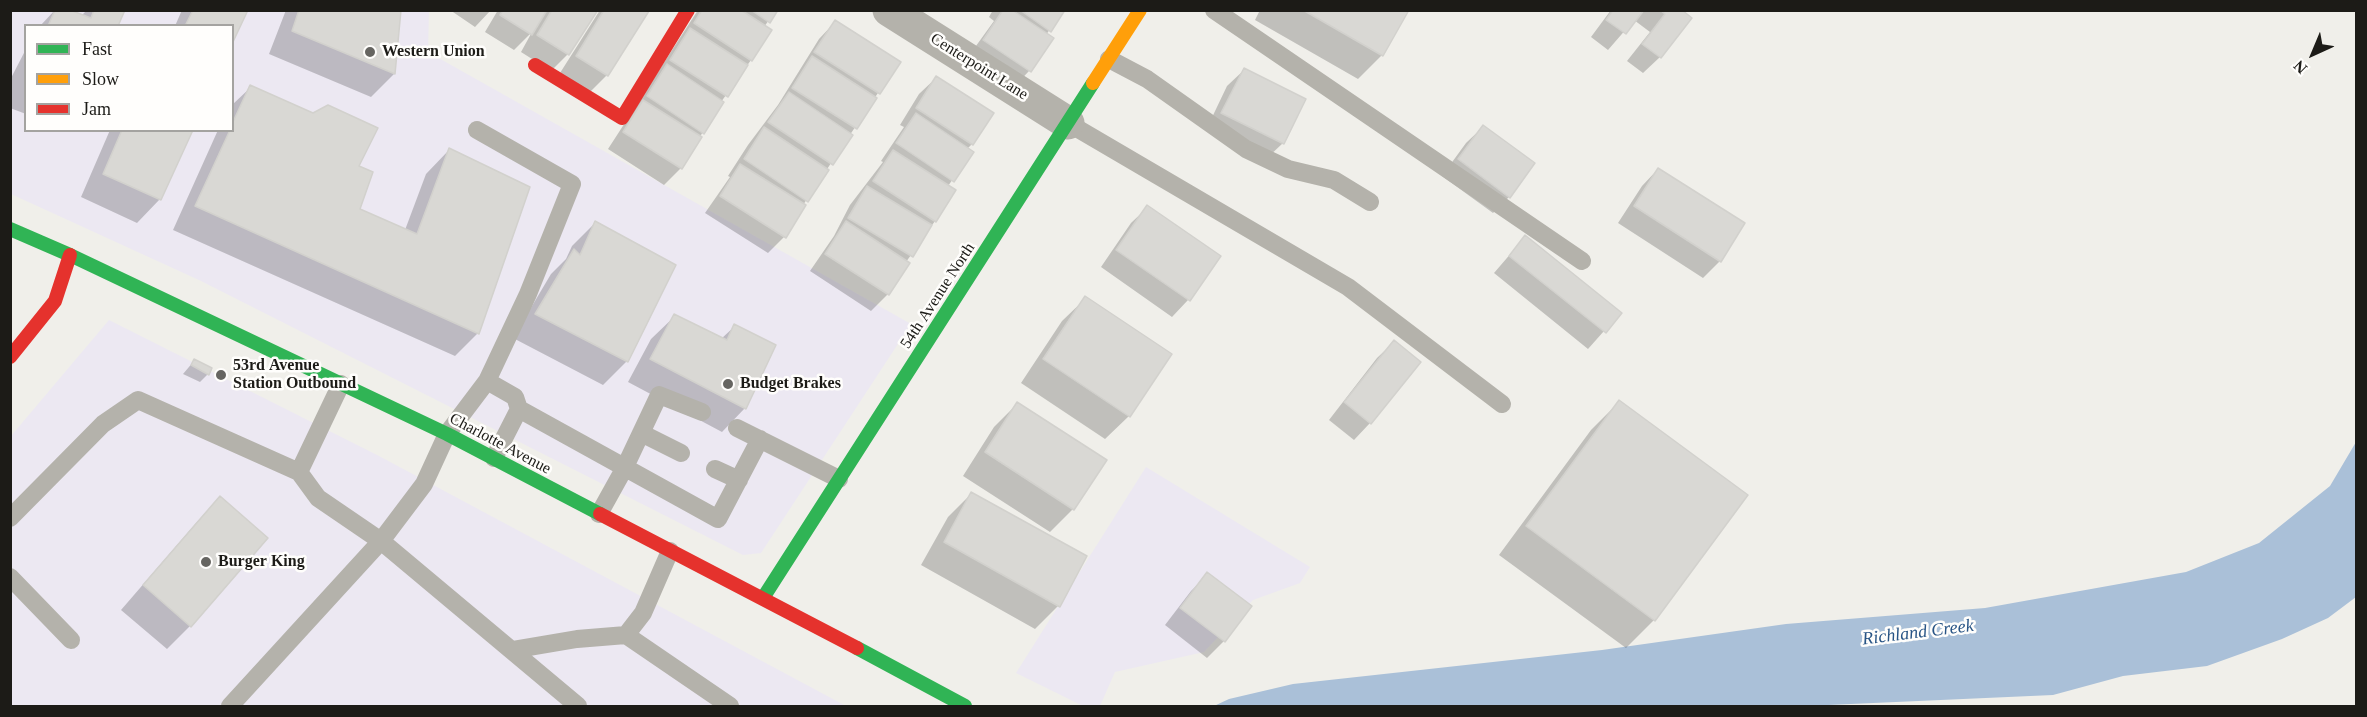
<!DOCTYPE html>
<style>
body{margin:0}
#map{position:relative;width:2367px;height:717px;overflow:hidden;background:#f0efea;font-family:Georgia,serif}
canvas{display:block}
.frame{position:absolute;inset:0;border:12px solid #1c1b17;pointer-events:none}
.legend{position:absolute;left:24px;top:24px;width:210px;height:108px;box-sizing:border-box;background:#fffefc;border:2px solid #a4a3a0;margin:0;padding:8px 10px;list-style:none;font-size:18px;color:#1c1b17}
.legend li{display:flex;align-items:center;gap:12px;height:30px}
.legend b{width:30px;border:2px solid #a4a3a0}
.north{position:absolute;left:2283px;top:24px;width:60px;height:60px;-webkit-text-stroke:4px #fffefc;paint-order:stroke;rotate:224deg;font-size:16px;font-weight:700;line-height:24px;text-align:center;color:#1c1b17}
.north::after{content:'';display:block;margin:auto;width:21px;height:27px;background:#1c1b17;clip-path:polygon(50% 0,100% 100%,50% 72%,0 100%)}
</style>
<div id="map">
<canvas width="2367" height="717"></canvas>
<div class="frame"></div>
<ul class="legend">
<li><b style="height:8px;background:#30b455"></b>Fast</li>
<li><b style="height:8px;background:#ff9f0a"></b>Slow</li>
<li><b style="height:8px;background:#e5322d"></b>Jam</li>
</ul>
<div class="north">N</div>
</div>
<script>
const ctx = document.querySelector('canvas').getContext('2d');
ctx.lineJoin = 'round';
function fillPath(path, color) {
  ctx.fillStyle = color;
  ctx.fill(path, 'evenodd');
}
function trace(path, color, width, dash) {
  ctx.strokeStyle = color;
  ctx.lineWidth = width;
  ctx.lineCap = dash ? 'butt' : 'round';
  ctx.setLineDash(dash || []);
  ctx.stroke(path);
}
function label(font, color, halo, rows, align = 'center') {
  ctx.font = font + ' Georgia,serif';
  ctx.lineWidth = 5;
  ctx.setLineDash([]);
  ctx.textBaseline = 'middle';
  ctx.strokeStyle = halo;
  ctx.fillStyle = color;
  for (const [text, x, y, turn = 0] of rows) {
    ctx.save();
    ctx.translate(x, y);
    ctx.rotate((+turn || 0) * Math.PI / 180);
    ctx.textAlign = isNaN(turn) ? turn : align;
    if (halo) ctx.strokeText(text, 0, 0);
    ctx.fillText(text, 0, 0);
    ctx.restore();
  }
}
const commercial = new Path2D(`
 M11 11H429L428 52 911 324 761 553 743 555 201 281 11 194ZM26 26H232V130H26Z
 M109 320 379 456 846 706H11V436Z
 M1146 467 1310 567 1300 583 1253 600 1204 652 1115 672 1100 706H1083L1016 673Z`);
const water = new Path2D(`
 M2356 442V597L2328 618 2282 639 2207 666 2123 676 2053 695 1806 706H1214L1229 699 1293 684 1602 650 1786 624 1985 608 2186 572 2259 543 2330 486Z`);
const shadow = new Path2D(`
 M55 10 81 16 87 10H123L116 26H40Z
 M182 10H246L232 26H175Z
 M286 10H400L394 74 371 97 269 54Z
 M450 10H491L475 27Z
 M498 10H596L568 54 551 71 521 52 532 32 514 50 485 32Z
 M600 10 647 11 607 75 590 92 560 73Z
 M698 10H776L764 27 751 60 721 102 681 168 664 185 608 149Z
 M993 10H1063L1046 35 1051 38 1029 71 1013 88 968 57 994 21 989 17Z
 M1260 10H1408L1382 55 1358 79 1255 20Z
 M1611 10H1680L1660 57 1643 73 1627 61 1650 32 1634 20 1608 50 1591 37Z
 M835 22 898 63 803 205 784 237 768 253 705 213 730 177 728 176 748 145 778 105 819 39Z
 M26 49V114L10 108V80Z
 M1244 70 1283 143 1266 159 1206 130 1227 86Z
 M936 78 972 144 967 149 972 152 948 186 954 190 935 221 906 262 908 263 888 294 871 311 810 271 834 236 850 205 883 162 881 161 904 127 900 125 919 94Z
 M251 87 357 166 358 210 405 230 426 174 449 150 478 333 455 356 173 230 218 130H232V105Z
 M1483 127 1509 197 1493 213 1442 176 1466 143Z
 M110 130H191L160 199 137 223 81 197Z
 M1658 169 1720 261 1703 278 1618 223 1642 186Z
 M1148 207 1219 256 1188 300 1172 317 1101 267 1131 223Z
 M595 223 674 266 626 362 603 385 513 338 551 274 566 259 572 246Z
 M1525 237 1620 313 1588 349 1494 273Z
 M1086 298 1170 355 1129 416 1105 439 1021 383 1062 321Z
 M675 316 721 339 735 326 745 408 722 432 628 382 651 339Z
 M1394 342 1370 423 1354 440 1329 420 1377 358Z
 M194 361 208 374 200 382 183 374Z
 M1619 402 1654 620 1626 648 1499 555 1591 430Z
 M1017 404 1073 509 1050 532 963 476 994 427Z
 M972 493 1058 606 1035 629 921 565 948 517Z
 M220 498 190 626 167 649 121 610 197 522Z
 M1208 574 1250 606 1224 641 1207 658 1165 625 1191 591Z`);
const building = new Path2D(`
 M55 10H70L91 18 94 10H125L118 26H48Z
 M193 10H248L232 44V26H185Z
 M299 10H401L395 74 292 31Z
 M503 10H547L532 35 500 15Z
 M552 10H598L569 55 537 35Z
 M604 10 649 11 608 76 576 56Z
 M702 10H741L772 30 752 61 694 23Z
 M751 10H778L770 23Z
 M1003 10H1012L1054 38 1031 72 983 40Z
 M1020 10H1065L1051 32Z
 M1303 10H1409L1383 56Z
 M1613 10H1644L1626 34 1606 20Z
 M1660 10H1682L1692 18 1661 58 1642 44 1665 14Z
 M835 20 901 62 880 94 814 52Z
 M690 28 748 65 728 97 670 60Z
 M812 56 877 98 857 129 792 88Z
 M667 64 724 102 704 134 647 96Z
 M1244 68 1306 99 1284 144 1221 113Z
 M936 76 994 113 973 145 916 108Z
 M250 85 313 113 328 105 378 128 359 166 373 172 360 209 417 234 449 148 530 187 479 334 195 206 230 130H232V124Z
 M789 92 853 135 833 165 768 122Z
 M643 100 702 137 682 169 623 132Z
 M916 113 974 152 954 182 896 143Z
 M1483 125 1535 163 1510 198 1458 159Z
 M764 127 829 170 808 202 744 159Z
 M122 130H193L161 200 103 174Z
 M893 150 956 190 936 222 873 181Z
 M740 164 806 205 786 238 720 196Z
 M1658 168 1745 223 1721 262 1634 206Z
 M867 186 932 225 913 257 848 218Z
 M1147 205 1221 256 1190 301 1116 250Z
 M595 221 676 265 628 362 535 314 574 249 580 255Z
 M846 221 910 263 889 295 825 254Z
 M1525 235 1622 313 1606 333 1509 256Z
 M1085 296 1172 354 1130 417 1043 359Z
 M674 314 727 340 734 324 776 345 746 409 650 359Z
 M1394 340 1421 362 1371 424 1344 402Z
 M194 359 212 368 209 375 191 365Z
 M1619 400 1748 495 1655 621 1526 526Z
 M1017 402 1107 460 1074 510 985 452Z
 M971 492 1087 556 1060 607 944 542Z
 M220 496 268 538 191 627 143 585Z
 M1207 572 1252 606 1225 642 1180 608Z`);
const lane = new Path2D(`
 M1214 10 1582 261
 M1109 59 1147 79 1246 149 1288 169 1334 180 1370 202
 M1068 123 1348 287 1502 404
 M487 381 515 397 519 409
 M737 428 839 479
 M641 433 681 453
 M494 458 519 409 718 519 760 439
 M715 469 739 480
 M299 472 318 498 381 541 424 484 447 434 487 381 528 294 572 184 477 130
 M599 514 624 469 659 395 702 412
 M10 518 103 424 138 400 299 472 341 384
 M10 577 71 640
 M626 635 730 706
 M512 650 577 639 626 635 643 613 670 551
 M230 706 381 541 578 706`);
const street = new Path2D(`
 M889 10 1068 123`);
const fast = new Path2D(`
 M10 229 70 255 447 434 600 514
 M763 598 1093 83
 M857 648 965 706`);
const slow = new Path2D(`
 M1093 83 1140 10`);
const jam = new Path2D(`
 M535 65 622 118 688 10
 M10 357 55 301 70 255
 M600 514 857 648`);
const markers = [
 [370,52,6,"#666561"],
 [221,375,6,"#666561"],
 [728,384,6,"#666561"],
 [206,562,6,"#666561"]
];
const poiNames = [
 ["Western Union",382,52],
 ["53rd Avenue",233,366],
 ["Station Outbound",233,384],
 ["Budget Brakes",740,384],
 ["Burger King",218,562]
];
const streetNames = [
 ["Centerpoint Lane",979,67,32],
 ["54th Avenue North",938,296,-57],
 ["Charlotte Avenue",500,444,28]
];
const waterNames = [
 ["Richland Creek",1918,633,-7]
];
fillPath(commercial, '#ece8f2');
fillPath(water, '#aac0d8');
fillPath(shadow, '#0003');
fillPath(building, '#d9d8d4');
trace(building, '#d2d1cd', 1.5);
trace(lane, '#b4b2ab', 18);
trace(street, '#b4b2ab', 33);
trace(fast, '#30b455', 14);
trace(slow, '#ff9f0a', 14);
trace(jam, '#e5322d', 14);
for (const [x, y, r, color] of markers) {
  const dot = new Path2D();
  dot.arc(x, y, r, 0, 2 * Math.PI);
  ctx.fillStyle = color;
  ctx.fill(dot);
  trace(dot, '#fffefc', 2);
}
label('bold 16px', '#1c1b17', '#fffefc', poiNames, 'left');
label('16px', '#1c1b17', '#fffefc', streetNames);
label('italic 18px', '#285485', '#fffefc', waterNames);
</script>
